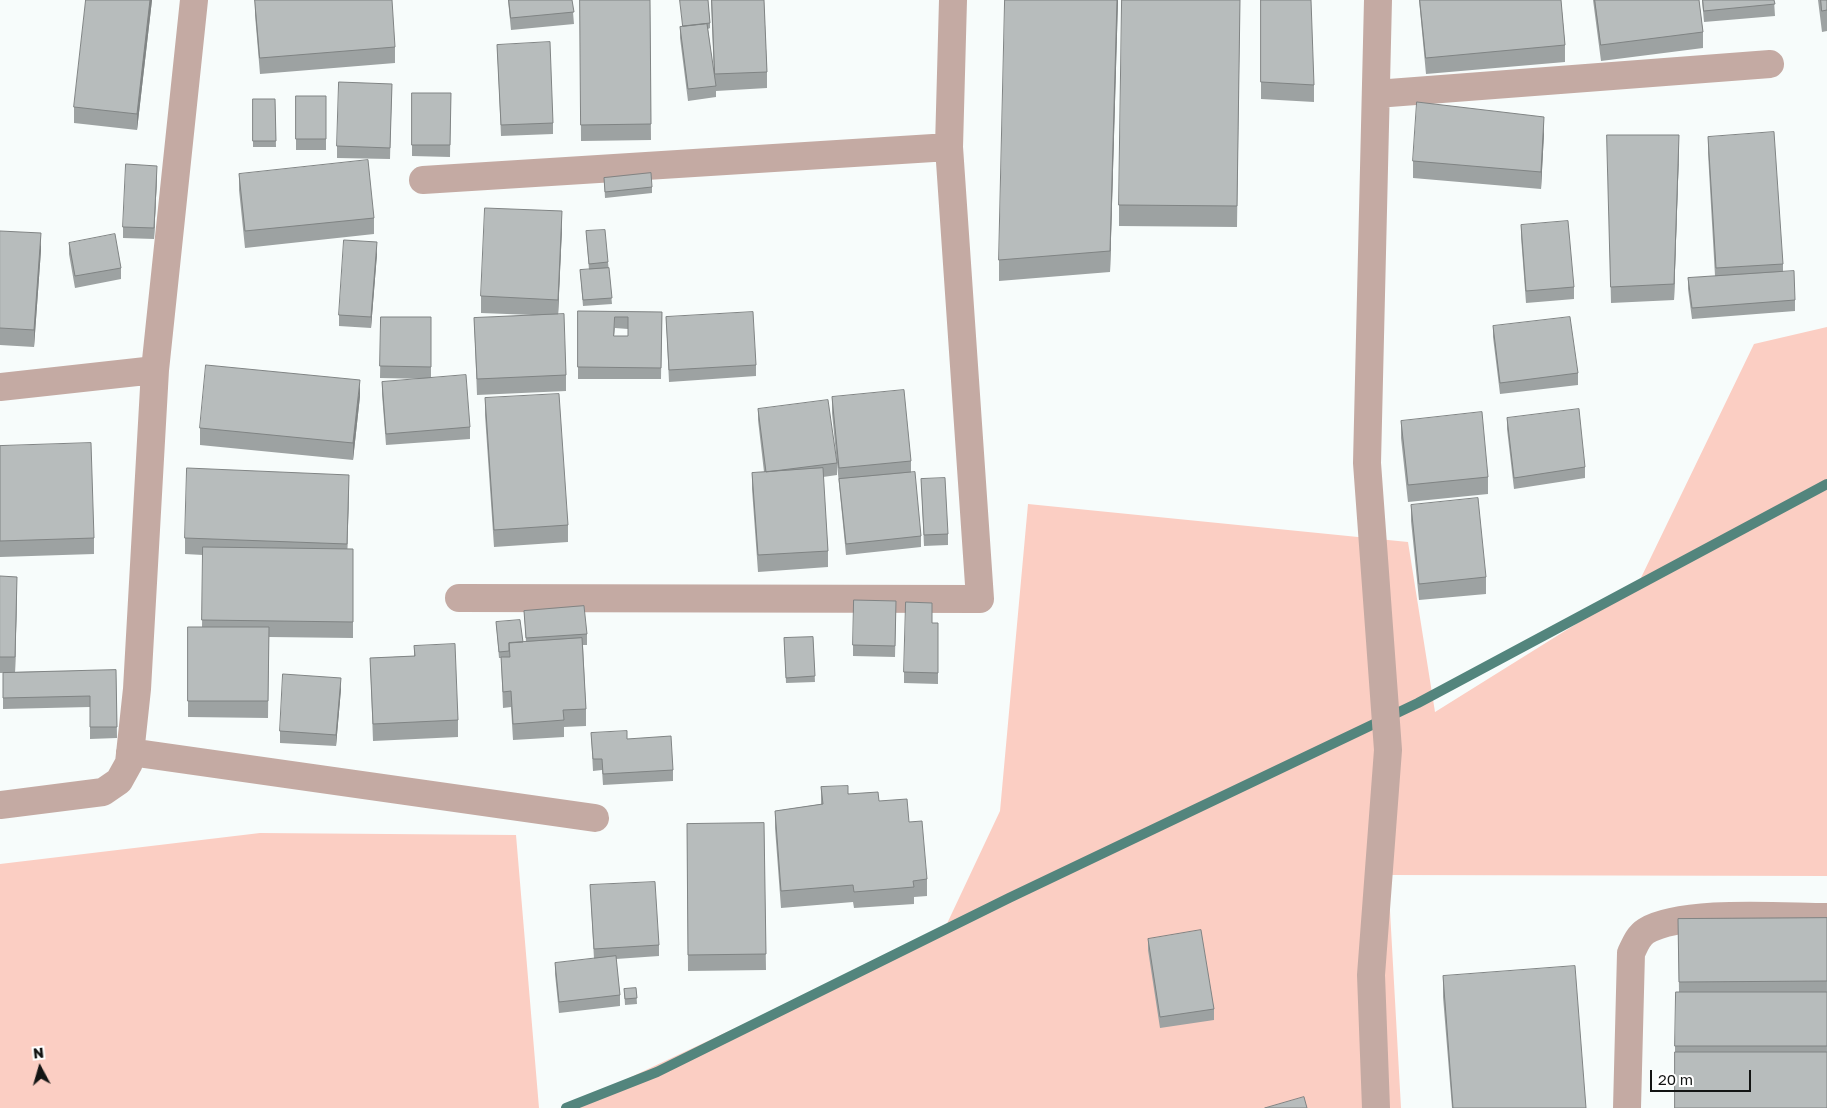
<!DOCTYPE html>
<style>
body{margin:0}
#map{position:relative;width:1827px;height:1108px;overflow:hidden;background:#f7fcfb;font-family:"Golos Text",sans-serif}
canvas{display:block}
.north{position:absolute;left:15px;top:1043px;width:50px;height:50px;-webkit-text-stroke:4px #fff;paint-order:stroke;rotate:354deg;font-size:14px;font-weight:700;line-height:20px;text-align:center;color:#121413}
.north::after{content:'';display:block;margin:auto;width:18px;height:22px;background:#121413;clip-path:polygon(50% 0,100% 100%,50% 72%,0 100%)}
.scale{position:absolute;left:1650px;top:1070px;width:101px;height:22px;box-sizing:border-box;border:2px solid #121413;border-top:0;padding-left:6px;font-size:15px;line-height:18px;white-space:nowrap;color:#121413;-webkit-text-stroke:4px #fff;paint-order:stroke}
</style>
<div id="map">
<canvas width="1827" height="1108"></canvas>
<div class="north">N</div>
<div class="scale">20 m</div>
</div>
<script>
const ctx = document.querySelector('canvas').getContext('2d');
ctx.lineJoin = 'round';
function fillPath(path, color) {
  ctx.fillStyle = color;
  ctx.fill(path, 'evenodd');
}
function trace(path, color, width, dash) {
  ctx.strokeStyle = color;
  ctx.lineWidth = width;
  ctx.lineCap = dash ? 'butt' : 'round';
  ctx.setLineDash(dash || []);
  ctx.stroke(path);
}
const green = new Path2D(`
 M1827 327V876L1388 875 1401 1108H565L944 930 1000 811 1028 504 1408 542 1435 712 1637 586 1754 344Z
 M260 833 516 835 539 1108H0V864Z`);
const stream = new Path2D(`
 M566 1108 657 1072 1009 898 1418 703 1827 484`);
const minor = new Path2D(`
 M1376 94 1770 64
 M423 180 949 147
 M0 387 155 370
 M459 598 980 599 949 147 953 0
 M130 752 595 818
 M0 805 103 792 119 781 129 763 137 689 155 370 194 0
 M1376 1108 1371 975 1388 750 1367 463 1378 0
 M1627 1108 1631 953C1635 945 1638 936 1646 931 1682 909 1783 917 1827 917`);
const wall = new Path2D(`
 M86 0H152L137 130 74 123V107Z
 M255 0 395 47V63L260 74 255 15Z
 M508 0H572L574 24 511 30Z
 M580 0H650L651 140 581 141Z
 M680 0H708L710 23V28L708 29 714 76 711 0H764L767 72V88L716 91V97L688 101 680 38V27H683Z
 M1118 0 1110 272 999 281V260Z
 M1240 0 1237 227 1119 226V205Z
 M1261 0 1314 85V102L1261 99Z
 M1419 0H1561L1565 45V62L1426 74Z
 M1593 0H1699L1703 32V48L1601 61Z
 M1702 0H1774L1775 16 1704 22Z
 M1818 0H1827V31L1822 32Z
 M497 45 553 123V134L501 136Z
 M392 84 390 159 337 158V146Z
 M412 93H451L450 157 412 156Z
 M296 96H326V150H296Z
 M253 99H275L276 147H253Z
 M1544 133 1541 189 1413 178V161Z
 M1607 135 1679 152 1674 300 1611 303Z
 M1708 137 1783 264V272L1795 300V311L1692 319 1688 289V278L1715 276 1708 153Z
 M239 174 374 218V234L245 248 239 190Z
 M157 177 154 239 123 238V227Z
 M604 178 652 187V193L605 198Z
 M1521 225 1574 287V299L1526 303 1521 237Z
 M562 228 558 314 566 375V391L477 395 474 318 533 315 481 313V296Z
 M0 231 41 250 34 347 0 345Z
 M586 231 608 262 612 304 583 306 580 270H589Z
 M69 243 121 268V279L75 288 69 254Z
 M377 254 371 328 339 326V315Z
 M578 311 662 312 661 379H578ZM615 328 628 329V336H614Z
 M381 317H431V378L470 427V439L386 445 382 394V382L428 379 380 378Z
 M666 317 756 365V376L669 382Z
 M1493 326 1578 373V385L1500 394 1493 337Z
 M360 396 353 460 200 445V428Z
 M832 397 911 461V472L921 536V547L846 555 832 413Z
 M485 398 568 525V542L494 547 485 415Z
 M758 409 837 463V475L823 477 828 551V567L758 572 752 489V473L764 472 758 420Z
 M1507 418 1585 467V478L1514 489 1507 429Z
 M1401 421 1488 477V494L1408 502 1401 438Z
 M0 446 94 538V554L0 557Z
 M921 479 948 534V545L924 546Z
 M349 491 347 549H353V638L269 637 268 718 188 717V627H202L203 555 185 554V538Z
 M1411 505 1486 577V594L1419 600 1411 521Z
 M0 576 17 593 15 672 116 670 117 738 90 739V707L3 709V673H0Z
 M524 611 587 634V645H583L586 709V726L564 727V737L513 740 511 707 503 708 501 658H499L496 622 523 642H526Z
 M896 612 895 657 853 656V645Z
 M932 623H938V684L904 683V672Z
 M813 637 815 682 786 683 784 638Z
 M414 646 458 720V737L373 741 370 658 414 656Z
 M341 689 336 746 280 743V731Z
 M591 733 627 739 673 770V781L603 785 602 770 593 771Z
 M821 787 879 801 909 822 927 879V896L914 897V904L854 908 853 902 781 908 775 828V811L821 804Z
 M764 823 766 970 688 971 687 824Z
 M590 885 659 945V956L616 959 620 995V1006L559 1013 555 974V963L594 959Z
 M1827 918V1108H1675V1046L1679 992 1678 919Z
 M1148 939 1214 1009V1020L1160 1028 1148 950Z
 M1443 976 1586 1108H1452L1443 997Z
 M636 988 637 1004 625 1005 624 989Z`);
const shadedWall = new Path2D(`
 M150 0H152L137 130V114Z
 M1117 0H1118L1110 272V251Z
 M1544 117V133L1541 189V172Z
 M1679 135V152L1674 300V284Z
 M157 166V177L154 239V228Z
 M562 211V228L558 317V300Z
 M41 233V250L34 347V330Z
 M377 242V254L371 328V317Z
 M360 380V396L353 460V443Z
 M349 475V491L347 560V544Z
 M17 577V593L15 674V657Z
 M341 678V689L336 746V735Z`);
const building = new Path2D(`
 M86 0H150L137 114 74 107Z
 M255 0H392L395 47 260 58Z
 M509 0H572L574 12 511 18Z
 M580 0H650L651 124 581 125Z
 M680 0H708L710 23 683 26Z
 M712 0H764L767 72 715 74Z
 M1005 0H1117L1110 251 999 260Z
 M1122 0H1240L1237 206 1119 205Z
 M1261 0H1311L1314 85 1261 82Z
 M1420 0H1561L1565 45 1426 58Z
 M1595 0H1699L1703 32 1601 45Z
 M1703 0H1774L1775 4 1704 11Z
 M1821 0H1827V10L1822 11Z
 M707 24 716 86 688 89 680 27Z
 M550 42 553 123 501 125 497 45Z
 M339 82 392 84 390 148 337 146Z
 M412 93H451L450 145H412Z
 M296 96H326V139H296Z
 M253 99H275L276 141H253Z
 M1417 102 1544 117 1541 172 1413 161Z
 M1774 132 1783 264 1716 268 1708 137Z
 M1607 135H1679L1674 284 1611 287Z
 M368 160 374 218 245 231 239 174Z
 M126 164 157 166 154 228 123 227Z
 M651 173 652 187 605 192 604 178Z
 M485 208 562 211 558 300 481 296Z
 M1568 221 1574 287 1526 291 1521 225Z
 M605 230 608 262 589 264 586 231Z
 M0 231 41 233 34 330 0 328Z
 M115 234 121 268 75 276 69 243Z
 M344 240 377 242 371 317 339 315Z
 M609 268 612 298 583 300 580 270Z
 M1794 271 1795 300 1692 308 1688 278Z
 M578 311 662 312 661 368 578 367ZM615 317H628V336H614Z
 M753 312 756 365 669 370 666 317Z
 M564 314 566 375 477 379 474 318Z
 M381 317H431V367L380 366Z
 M1570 317 1578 373 1500 383 1493 326Z
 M206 365 360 380 353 443 200 428Z
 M466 375 470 427 386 434 382 382Z
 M904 390 911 461 839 468 832 397Z
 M559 394 568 525 494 530 485 398Z
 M828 400 837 463 766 472 758 409Z
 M1579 409 1585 467 1514 478 1507 418Z
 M1482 412 1488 477 1408 485 1401 421Z
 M91 443 94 538 0 541V446Z
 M187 468 349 475 347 544 185 538Z
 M823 468 828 551 758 555 752 473Z
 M915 472 921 536 846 544 839 479Z
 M945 478 948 534 924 535 921 479Z
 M1478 498 1486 577 1419 584 1411 505Z
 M203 547 353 549V622L202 620Z
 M0 576 17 577 15 657H0Z
 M854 600 896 601 895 646 853 645Z
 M906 602 932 603V623H938V673L904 672Z
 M584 606 587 634 526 638 524 611Z
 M520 620 523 642 509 643V651L499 652 496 622Z
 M188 627H269L268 701H188Z
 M813 637 815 676 786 678 784 638Z
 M582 638 586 709 563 710 564 720 513 724 511 691 503 692 501 657H510L509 643Z
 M455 644 458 720 373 724 370 658 415 656 414 646Z
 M116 670 117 727H90V696L3 698V673Z
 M283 674 341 678 336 735 280 731Z
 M627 731V739L671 736 673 770 603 774 602 759H593L591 733Z
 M848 786V794L878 792 879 801 907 799 909 822 922 821 927 879 913 881 914 887 854 892 853 885 781 891 775 811 823 804 821 787Z
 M764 823 766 954 688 955 687 824Z
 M655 882 659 945 594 949 590 885Z
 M1827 918V981L1679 982 1678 919Z
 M1201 930 1214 1009 1160 1017 1148 939Z
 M616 956 620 995 559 1002 555 963Z
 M1575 966 1586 1108H1453L1443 976Z
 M636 988 637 998 625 999 624 989Z
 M1676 992H1827V1046H1675Z
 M1675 1052H1827V1108H1675Z
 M1304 1097 1307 1108H1265Z`);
fillPath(green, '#fbcec3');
trace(stream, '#53857d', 10);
trace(minor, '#c4aaa3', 28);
fillPath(wall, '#9da2a2');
fillPath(shadedWall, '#808484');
fillPath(building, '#b7bcbc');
trace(building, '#808484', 1);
</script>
